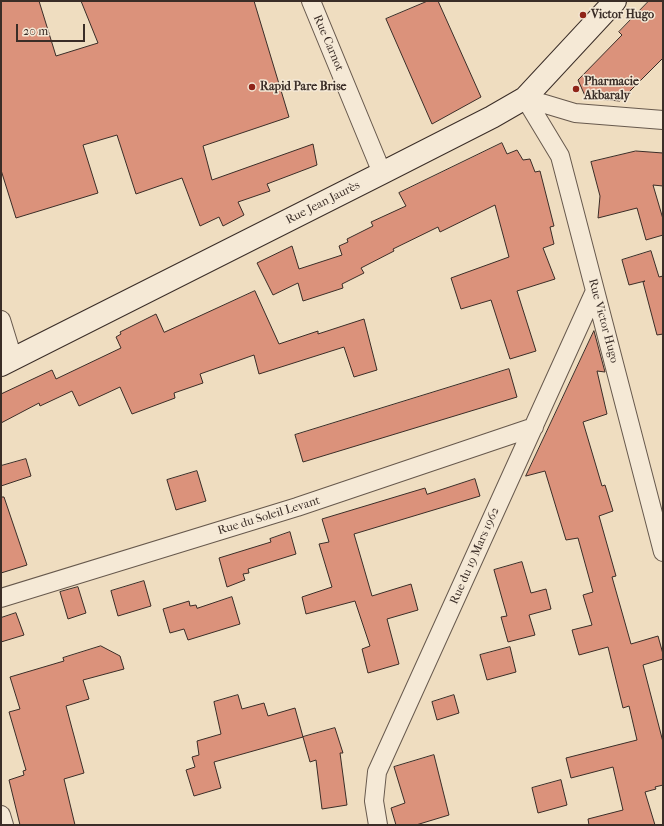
<!DOCTYPE html>
<meta charset="utf-8">
<style>
body{margin:0}
#map{position:relative;width:664px;height:826px;overflow:hidden;background:#efddc0;font-family:"IM FELL French Canon",serif}
canvas{display:block}
.frame{position:absolute;inset:0;border:2px solid #3a2d27;pointer-events:none}
.scale{position:absolute;left:16px;top:24px;width:69px;height:18px;box-sizing:border-box;border:2px solid #3a2d27;border-top:0;padding-left:5px;font-size:12px;line-height:14px;white-space:nowrap;color:#3a2d27;-webkit-text-stroke:3px #f5e9d6;paint-order:stroke}
</style>
<div id="map">
<canvas width="664" height="826"></canvas>
<div class="frame"></div>
<div class="scale">20 m</div>
</div>
<script>
const ctx = document.querySelector('canvas').getContext('2d');
ctx.lineJoin = 'round';
function fillPath(path, color) {
  ctx.fillStyle = color;
  ctx.fill(path, 'evenodd');
}
function trace(path, color, width, dash) {
  ctx.strokeStyle = color;
  ctx.lineWidth = width;
  ctx.lineCap = dash ? 'butt' : 'round';
  ctx.setLineDash(dash || []);
  ctx.stroke(path);
}
function label(font, color, halo, rows, align = 'center') {
  ctx.font = font + ' "IM FELL French Canon",serif';
  ctx.lineWidth = 3;
  ctx.setLineDash([]);
  ctx.textBaseline = 'middle';
  ctx.strokeStyle = halo;
  ctx.fillStyle = color;
  for (const [text, x, y, turn = 0] of rows) {
    ctx.save();
    ctx.translate(x, y);
    ctx.rotate((+turn || 0) * Math.PI / 180);
    ctx.textAlign = isNaN(turn) ? turn : align;
    if (halo) ctx.strokeText(text, 0, 0);
    ctx.fillText(text, 0, 0);
    ctx.restore();
  }
}
const building = new Path2D(`
 M1 1H39L56 56 98 43 81 1H254L289 117 203 146 212 180 313 144 317 165 267 184 270 191 238 202 244 215 223 226 219 217 200 226 182 178 136 194 117 135 83 145 98 193 16 218 1 170Z
 M428 1H438L481 97 432 124 386 19Z
 M649 1H663V58L620 101 586 98 578 80 622 35 619 32Z
 M502 143 507 154 517 150 523 160 530 159 535 172 540 171 554 226 550 227 554 244 543 248 555 279 517 291 536 351 510 359 491 300 461 309 451 278 509 257 495 205 440 232 438 227 393 249 394 251 361 268 364 273 342 284 343 288 303 301 298 283 273 295 257 263 292 246 299 269 342 255 339 246 348 242 347 239 373 226 371 222 406 206 399 193Z
 M636 151 663 153V186L653 185 663 219V235L646 240 637 208 598 218 600 196 591 162Z
 M651 251 659 277 663 276V334L657 335 643 282 645 281 629 285 622 260Z
 M255 291 279 344 318 331V334L364 319 377 370 354 377 344 347 259 374 254 355 200 374 203 383 174 393 175 398 132 414 120 387 79 406 72 391 40 406 39 403 1 423V394L52 370 56 379 121 348 116 337 121 334 120 332 156 314 164 332Z
 M594 331 605 372 597 371 607 414 583 422 602 486 605 485 613 511 599 516 616 576 612 577 631 644 658 636 663 654V659L643 665 663 742V785L655 787 656 789 645 792 655 825H589L588 819 623 810 613 767 571 778 566 758 637 740 629 706 623 708 608 647 579 655 572 630 592 625 583 595 593 592 578 538 566 540 545 471 526 476Z
 M509 369 517 397 303 462 295 435Z
 M26 459 31 476 1 486V466Z
 M197 471 206 501 176 510 167 480Z
 M475 479 480 496 354 534 372 596 411 584 418 610 387 619 399 664 368 673 362 649 370 646 355 601 306 614 302 597 332 587 319 544 329 542 322 519 425 488 427 494Z
 M1 497H4L27 565 1 573Z
 M290 532 296 554 248 569 249 573 243 574 245 580 227 587 219 558 271 542 270 539Z
 M522 562 531 593 546 589 551 609 529 615 535 635 508 642 501 617 507 616 494 570Z
 M144 581 151 606 118 616 111 591Z
 M78 587 86 613 68 619 60 592Z
 M232 597 240 624 188 640 184 629 170 633 163 609 189 601 190 606 196 605 197 608Z
 M16 613 24 635 1 642V618Z
 M101 646 120 656 124 669 83 680 89 699 66 706 84 773 64 779 75 825H20L9 780 24 775 23 771 26 770 9 712 20 709 10 677 64 661 63 658Z
 M510 647 516 672 487 680 480 655Z
 M238 695 242 709 264 703 268 716 295 708 303 737 214 762 221 788 194 796 186 770 195 767 192 757 199 755 197 741 221 734 214 702Z
 M454 695 459 713 437 720 432 702Z
 M335 728 343 753H340L347 805 322 809 316 760 310 762 303 737Z
 M434 755 449 815 416 825H396L391 808 405 803 394 767Z
 M561 780 567 805 538 813 532 788Z`);
const street = new Path2D(`
 M311 1 382 173
 M525 98 560 156 663 552
 M525 98 575 113 663 120
 M1 320 13 359
 M1 598 297 507 534 427
 M1 815 4 825
 M378 825 374 801 377 772 595 291`);
const secondary = new Path2D(`
 M1 365 382 173 492 117 525 98 615 1`);
const markers = [
 [583,15,4,"#8f2418"],
 [252,87,4,"#8f2418"],
 [576,89,4,"#8f2418"]
];
const poiNames = [
 ["Victor Hugo",591,15],
 ["Pharmacie",584,82],
 ["Akbaraly",584,96],
 ["Rapid Pare Brise",260,87]
];
const streetNames = [
 ["Rue Carnot",328,43,67],
 ["Rue Jean Jaurès",323,203,-27],
 ["Rue Victor Hugo",603,321,75],
 ["Rue du Soleil Levant",269,516,-17],
 ["Rue du 19 Mars 1962",475,556,-66]
];
fillPath(building, '#db927b');
trace(building, '#3a2d27', 1);
trace(street, '#67594d', 20);
trace(secondary, '#3a2d27', 24);
trace(street, '#f5e9d6', 18);
trace(secondary, '#f5e9d6', 22);
for (const [x, y, r, color] of markers) {
  const dot = new Path2D();
  dot.arc(x, y, r, 0, 2 * Math.PI);
  ctx.fillStyle = color;
  ctx.fill(dot);
  trace(dot, '#f5e9d6', 1.5);
}
label('bold 12px', '#3a2d27', '#f5e9d6', poiNames, 'left');
label('12px', '#3a2d27', '#f5e9d6', streetNames);
</script>
